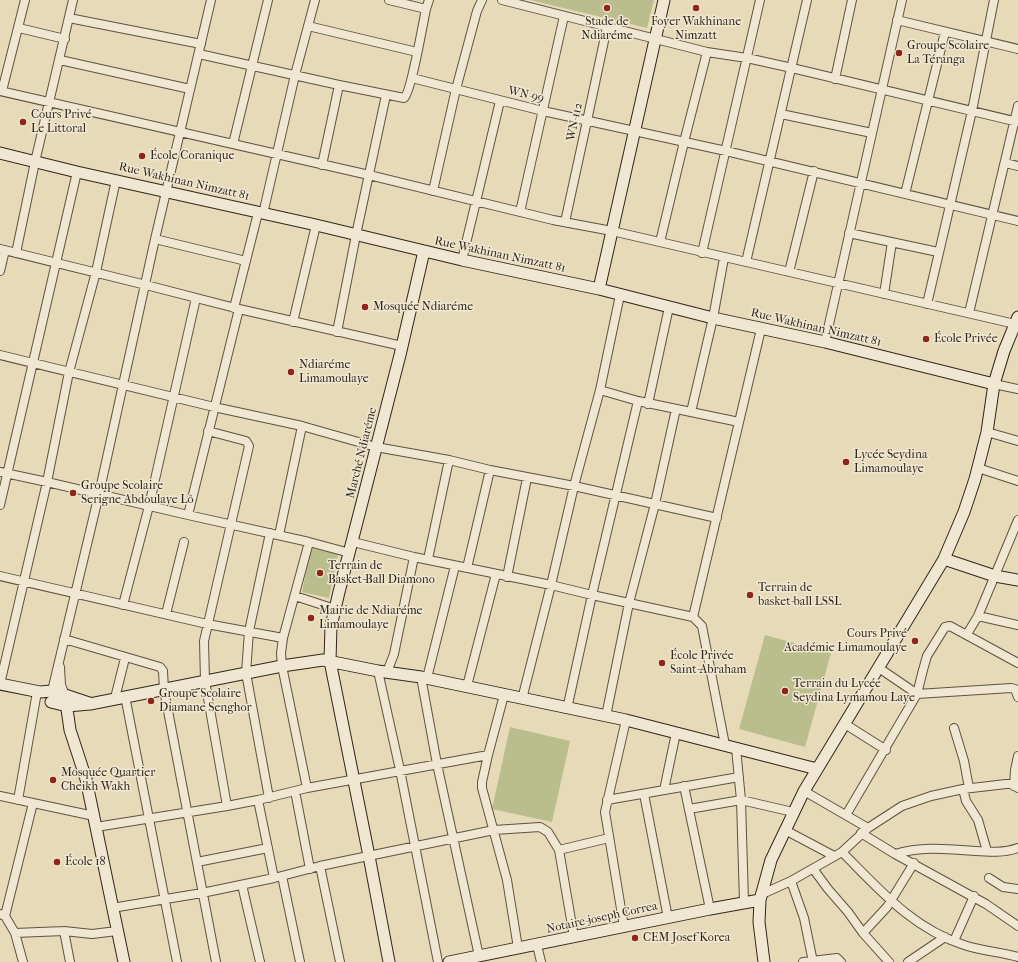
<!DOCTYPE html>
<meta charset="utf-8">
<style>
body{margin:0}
canvas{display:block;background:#e6dab9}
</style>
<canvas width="1018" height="962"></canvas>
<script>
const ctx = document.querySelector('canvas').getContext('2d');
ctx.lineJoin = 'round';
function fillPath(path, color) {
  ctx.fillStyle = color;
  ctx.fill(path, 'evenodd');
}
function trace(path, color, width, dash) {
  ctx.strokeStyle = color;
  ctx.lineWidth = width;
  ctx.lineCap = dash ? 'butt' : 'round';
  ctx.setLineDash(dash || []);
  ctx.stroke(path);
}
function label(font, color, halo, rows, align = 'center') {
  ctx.font = font + ' "IM FELL French Canon",serif';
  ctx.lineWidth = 3;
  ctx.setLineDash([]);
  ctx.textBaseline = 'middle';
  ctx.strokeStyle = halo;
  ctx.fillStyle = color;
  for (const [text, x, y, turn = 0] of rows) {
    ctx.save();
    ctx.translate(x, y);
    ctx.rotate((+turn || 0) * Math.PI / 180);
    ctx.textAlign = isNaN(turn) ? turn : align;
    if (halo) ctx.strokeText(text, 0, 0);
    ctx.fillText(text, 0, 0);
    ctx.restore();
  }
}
const green = new Path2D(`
 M530 0H654L647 28Z
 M311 548 338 554 329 598 302 592Z
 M765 635 831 653 805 747 739 729Z
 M510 727 570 741 552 822 492 809Z`);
const street = new Path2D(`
 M389 0 426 9
 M502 0 707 52 747 58 792 68 1018 122
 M69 18 201 44
 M897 20 1018 49
 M308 26 417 52
 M19 28 65 39
 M199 54 339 85 404 98C411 93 423 23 426 9L429 0
 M60 60 190 89
 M412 78 543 111 726 151 1018 221
 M835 79 852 0
 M0 91 369 175 553 220 612 231 1015 324
 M2 91 25 0
 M781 114 872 133
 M233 144 268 0
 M1005 163 1018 166
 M322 165 339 85
 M433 191 456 89 477 11 482 0
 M905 194 945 32
 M520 212 564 16
 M263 214 295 75 315 0
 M565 222 587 121 607 27
 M849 233 938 252
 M155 239 246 261
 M660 242 684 142 707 52
 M0 249 146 285 239 309 402 346
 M16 253 35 162 73 0
 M702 253 760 0
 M462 260 500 101
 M746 262 807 0
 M0 271 5 250
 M789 272 814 171
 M884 294 892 242
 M927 304 972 111 994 0
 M234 308 258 213
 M969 313 1018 106
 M293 322 316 225
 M337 332 356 235 386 95
 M825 342 902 0
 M0 355 214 407 302 426 376 447 449 460 490 470 574 486 717 518
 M994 384 1018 389
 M600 390 638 401 739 422
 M648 404 669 307
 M691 412 713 318 724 258
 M208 431 246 441 249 446 204 641 205 681 227 806
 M987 432 1018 441
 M978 468 1018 481
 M0 472 47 482 188 515 309 542 350 553
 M0 505 77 172
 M188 515 239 309
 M279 535 302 426
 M353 542 414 557 551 585 592 595 693 617 702 626 725 745
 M428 559 449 460
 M467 568 490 470
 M0 576 207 624 283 638
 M507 577 527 478
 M295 596 335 609
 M123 605 149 506 196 298
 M166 614 184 542
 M978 616 1018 625
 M693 617 761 329
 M967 634 978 616 1018 520
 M64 639 160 667 163 671 164 690 216 962
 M60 667 61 685 65 695
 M879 668 917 694 1011 688 1015 689 1018 697
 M378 671 400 770 438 962
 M387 672 394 654 414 557
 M421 677 437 764 479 956
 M427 678 455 566
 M0 684 47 482 69 372 96 272 116 180
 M467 686 496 574
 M52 691 99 494 155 239 211 0
 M504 695 488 755 482 782V788L507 880 518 948
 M125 696 177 962
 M115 698 125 658
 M522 699 551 585 574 486 600 390 620 295
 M567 709 592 595 638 401
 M606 716 629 603 655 504 676 409
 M845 724 886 750
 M954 728 964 761 969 788
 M736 748 741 800 744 902
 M684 786 710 909
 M1014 786 1015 770 1018 756
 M307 788 282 666 281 653 283 638 309 542
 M963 789 966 801 978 820 987 851
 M664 790 676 733
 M295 791 310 869
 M804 791 868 828
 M644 794 668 918
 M0 796 94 816
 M269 798 246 673 249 631 270 533
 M18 800 37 692
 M258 800 274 878
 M607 800 739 777
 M689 809 741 800 793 812
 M846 815 917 694 923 670 927 656 945 627 950 626 1018 663
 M96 827 227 806 258 800 307 788 488 755
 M785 830 834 856
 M861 833 895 854 986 904 1018 926
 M559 850 574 937
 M842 852C880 890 912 928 964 945 982 951 1000 952 1018 957
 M895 854C921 846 948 849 975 851 989 852 1004 853 1018 848
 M197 862 268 848
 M320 866 340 962
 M814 870 828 889 848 912 863 933 889 962
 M282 876 300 962
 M989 878 1003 887 1018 889
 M791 881 804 918 813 962
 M242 885 260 962
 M760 895 791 881 842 852 868 828 902 806 931 796 963 789 1006 784H1011L1018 788
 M112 908 202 893 274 878 320 866 494 830 540 827 548 832 559 850 609 838
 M0 914 5 916 15 933 64 931 92 934 117 931
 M5 916 33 803
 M624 927 605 812 626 720
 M64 931 70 962
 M15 933 23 962
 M863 933 887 907 914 863
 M954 941 974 896
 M537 945 541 962
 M803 962 837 958 841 962
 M908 962 945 937`);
const secondary = new Path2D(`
 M0 153 77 172 316 225 462 260 599 289 713 318 825 342 994 384
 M599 289 664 0
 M944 559 995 576 1018 580
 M0 684 40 692 52 691 65 695 89 703
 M65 695 70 730 86 779 124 962
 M51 702 67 706 90 704 282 666 323 660 378 671 421 677 626 720 817 769
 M389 962 369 856 330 661 331 626 339 592 400 355 424 251
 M449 962 710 909 760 900
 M764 962 759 922 760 900 771 860 804 791 944 559 964 512 975 479 987 432 994 384 1004 351 1018 317`);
const markers = [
 [607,8,4,"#8f2418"],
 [696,8,4,"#8f2418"],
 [899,53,4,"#8f2418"],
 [23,122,4,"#8f2418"],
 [142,156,4,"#8f2418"],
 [365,307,4,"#8f2418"],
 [926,339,4,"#8f2418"],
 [291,372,4,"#8f2418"],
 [846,462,4,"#8f2418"],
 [73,493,4,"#8f2418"],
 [320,573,4,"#8f2418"],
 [750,595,4,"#8f2418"],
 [311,618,4,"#8f2418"],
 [915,641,4,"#8f2418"],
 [662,663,4,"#8f2418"],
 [785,691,4,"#8f2418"],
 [151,701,4,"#8f2418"],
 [53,780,4,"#8f2418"],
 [57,862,4,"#8f2418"],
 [635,938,4,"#8f2418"]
];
const poiNames = [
 ["Stade de",607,22,"center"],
 ["Ndiaréme",607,36,"center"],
 ["Foyer Wakhinane",696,22,"center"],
 ["Nimzatt",696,36,"center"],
 ["Groupe Scolaire",907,46],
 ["La Téranga",907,60],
 ["Cours Privé",31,115],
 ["Le Littoral",31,129],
 ["École Coranique",150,156],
 ["Mosquée Ndiaréme",373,307],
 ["École Privée",934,339],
 ["Ndiaréme",299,365],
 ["Limamoulaye",299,379],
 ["Lycée Seydina",854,455],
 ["Limamoulaye",854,469],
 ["Groupe Scolaire",81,486],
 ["Serigne Abdoulaye Lô",81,500],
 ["Terrain de",328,566],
 ["Basket-Ball Diamono",328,580],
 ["Terrain de",758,588],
 ["basket-ball LSSL",758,602],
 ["Mairie de Ndiaréme",319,611],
 ["Limamoulaye",319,625],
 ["Cours Privé",907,634,"right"],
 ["Académie Limamoulaye",907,648,"right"],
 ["École Privée",670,656],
 ["Saint-Abraham",670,670],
 ["Terrain du Lycée",793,684],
 ["Seydina Lymamou Laye",793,698],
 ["Groupe Scolaire",159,694],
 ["Diamane Senghor",159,708],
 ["Mosquée Quartier",61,773],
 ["Cheikh Wakh",61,787],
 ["École 18",65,862],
 ["CEM Josef Korea",643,938]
];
const streetNames = [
 ["WN-99",526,95,13],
 ["WN-112",575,122,-78],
 ["Rue Wakhinan Nimzatt 81",184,182,13],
 ["Rue Wakhinan Nimzatt 81",500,255,12],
 ["Rue Wakhinan Nimzatt 81",816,328,13],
 ["Marché Ndiaréme",362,453,-76],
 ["Notaire-joseph Correa",602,918,-12]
];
fillPath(green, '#babe8c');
trace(street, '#5e5341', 10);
trace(secondary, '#312619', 13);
trace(street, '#efe7d2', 8);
trace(secondary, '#efe7d2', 11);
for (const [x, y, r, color] of markers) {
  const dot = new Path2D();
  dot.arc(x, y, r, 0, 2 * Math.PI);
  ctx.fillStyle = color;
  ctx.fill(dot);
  trace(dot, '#efe7d2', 1.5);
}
label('12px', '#312619', '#efe7d2', poiNames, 'left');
label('12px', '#312619', '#efe7d2', streetNames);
</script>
